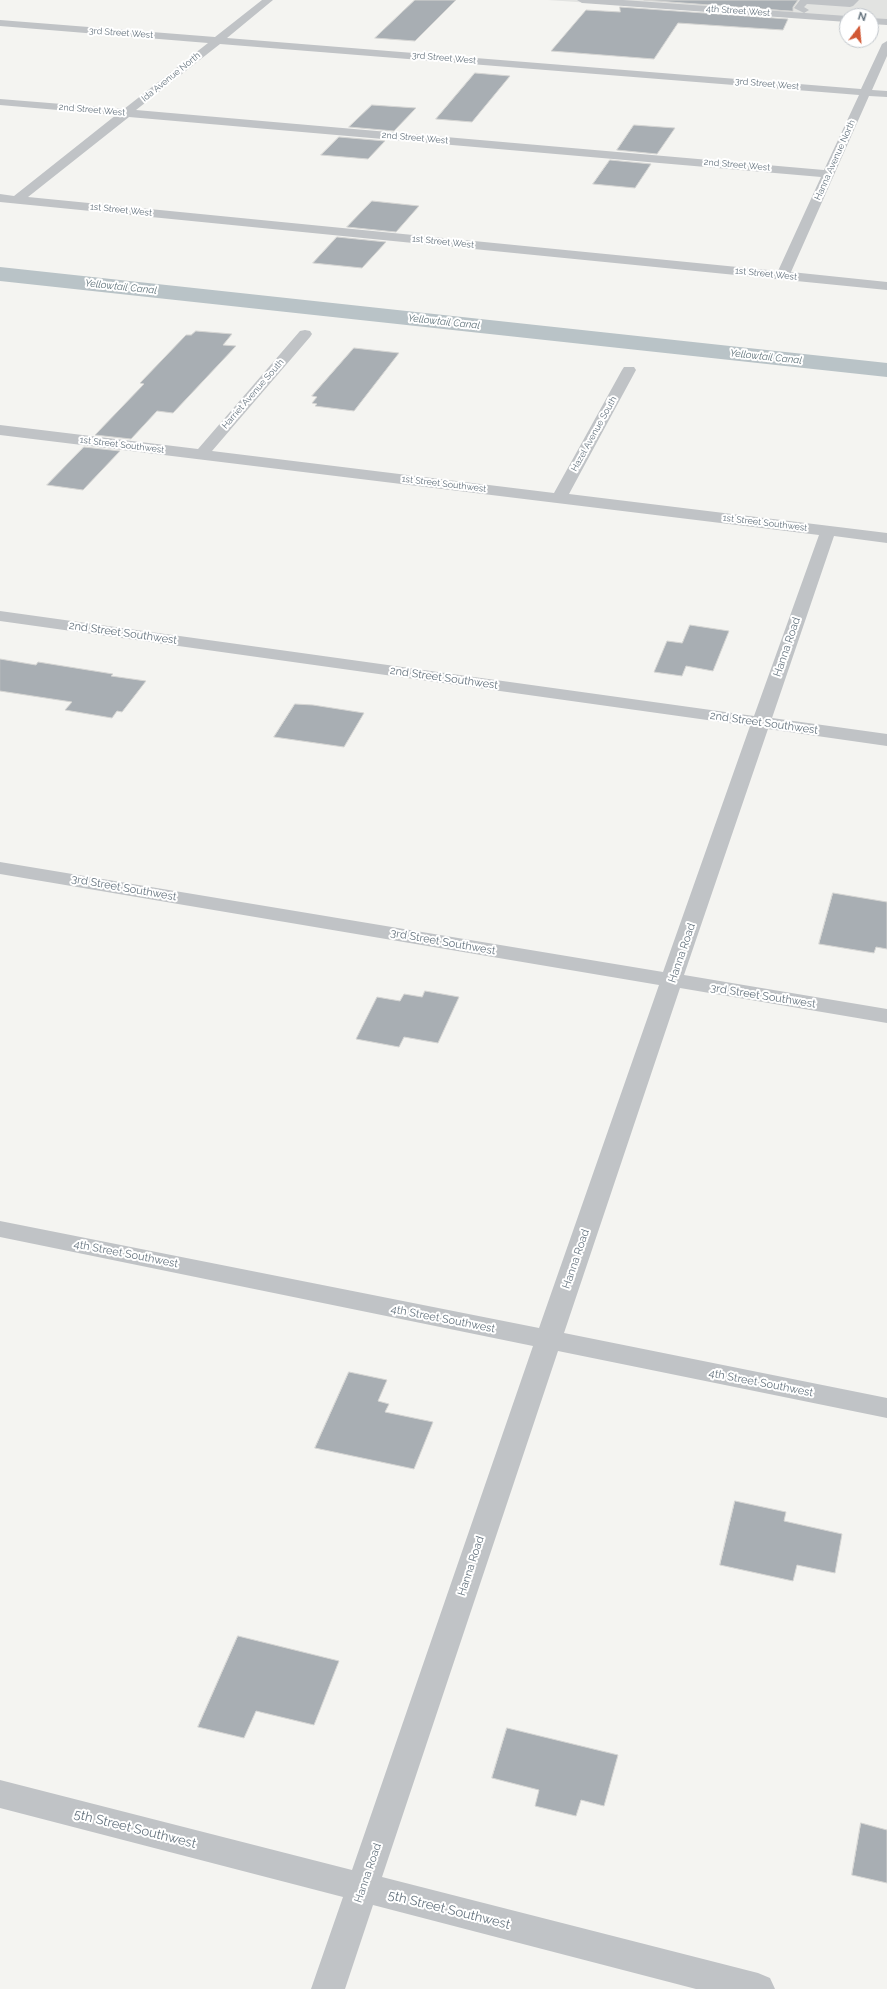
<!DOCTYPE html>
<style>
body{margin:0}
#map{position:relative;width:887px;height:1989px;overflow:hidden;background:#f4f4f1;font-family:Raleway,sans-serif}
canvas{display:block}
.north{position:absolute;left:839px;top:8px;width:40px;height:40px;box-sizing:border-box;background:#fff;border:1px solid #c2c7cc;border-radius:50%;rotate:16deg;font-size:11px;font-weight:700;line-height:16px;text-align:center;color:#66747f}
.north::after{content:'';display:block;margin:auto;width:14px;height:18px;background:#d15733;clip-path:polygon(50% 0,100% 100%,50% 72%,0 100%)}
</style>
<div id="map">
<canvas width="887" height="1989"></canvas>
<div class="north">N</div>
</div>
<script>
const ctx = document.querySelector('canvas').getContext('2d');
ctx.lineJoin = 'round';
function fillPath(path, color) {
  ctx.fillStyle = color;
  ctx.fill(path, 'evenodd');
}
function trace(path, color, width, dash) {
  ctx.strokeStyle = color;
  ctx.lineWidth = width;
  ctx.lineCap = dash ? 'butt' : 'round';
  ctx.setLineDash(dash || []);
  ctx.stroke(path);
}
function label(font, color, halo, rows, align = 'center') {
  ctx.font = font + ' Raleway,sans-serif';
  ctx.lineWidth = 4;
  ctx.setLineDash([]);
  ctx.textBaseline = 'middle';
  ctx.strokeStyle = halo;
  ctx.fillStyle = color;
  for (const [text, x, y, turn = 0] of rows) {
    ctx.save();
    ctx.translate(x, y);
    ctx.rotate((+turn || 0) * Math.PI / 180);
    ctx.textAlign = isNaN(turn) ? turn : align;
    if (halo) ctx.strokeText(text, 0, 0);
    ctx.fillText(text, 0, 0);
    ctx.restore();
  }
}
const built = new Path2D(`
 M548 0H887V24L871 23V16H847V21Z`);
const canal = new Path2D(`
 M0 267 887 363V377L0 281Z`);
const building = new Path2D(`
 M415 0H456L415 41 375 38Z
 M644 0H798L793 7V11Z
 M620 7 788 19 783 30 678 23 654 59 551 51 586 10 620 12Z
 M475 73 510 76 472 122 436 119Z
 M372 105 416 108 394 131 349 127Z
 M634 125 675 128 657 154 617 150Z
 M339 137 385 141 368 159 321 155Z
 M610 160 651 164 635 188 593 184Z
 M372 201 419 206 396 232 347 227Z
 M337 237 386 242 362 268 313 263Z
 M196 331 232 334 223 345 236 346 173 413 157 411 131 439 95 435 144 384 140 383 186 335H191Z
 M354 348 399 353 354 411 315 406 317 404 312 403 317 397 312 396Z
 M84 447 120 451 83 490 47 485Z
 M690 625 729 631 713 671 686 666 682 676 654 672 667 641 682 643Z
 M0 659 36 665 38 662 113 674 111 676 146 681 122 712 117 711 112 718 65 710 72 702 0 691Z
 M295 704 313 705 364 713 344 747 274 737Z
 M833 893 887 902V949L876 947 874 953 819 944Z
 M425 991 459 997 438 1043 404 1037 399 1047 356 1039 377 997 400 1001 404 994 422 997Z
 M349 1372 387 1380 378 1401 389 1404 385 1412 433 1422 414 1469 315 1448Z
 M735 1501 786 1512 784 1521 842 1534 835 1573 797 1565 793 1581 720 1565Z
 M238 1636 339 1661 314 1725 256 1711 244 1738 198 1727Z
 M507 1728 618 1755 604 1806 581 1800 576 1816 535 1806 539 1790 492 1778Z
 M861 1823 887 1830V1883L852 1875Z`);
const lane = new Path2D(`
 M800 0H859L853 6 850 7 807 4 804 7 809 10 804 13 794 8Z`);
const street = new Path2D(`
 M262 0H273L227 38 861 89 882 44 887 41V56L872 90 887 91V97L869 96 791 272 887 282V290L0 202V194L14 196 116 115 0 105V99L124 109 208 43 0 26V20L215 37ZM220 44 859 95 824 170 136 110ZM129 117 821 177 778 271 28 197Z
 M577 0H623L847 16V22L582 3Z
 M871 18 887 19V25L871 24Z
 M305 330 310 331 312 334 310 337 212 451 554 493 622 370 624 367H634L636 370 569 494 887 533V543L834 536 772 718 887 734V746L768 729 684 975 887 1009V1023L680 988 564 1333 887 1398V1418L558 1351 382 1877 758 1973 770 1978 775 1989H696L373 1905 345 1989H311L343 1897 0 1808V1780L352 1870 533 1346 0 1237V1221L539 1328 659 985 0 874V862L663 972 750 726 0 621V611L754 716 819 535 0 435V425L198 449 300 331Z`);
const farStreetnames = [
 ["4th Street West",738,11,4],
 ["3rd Street West",121,33,4],
 ["3rd Street West",444,58,5],
 ["Ida Avenue North",171,77,-39],
 ["3rd Street West",767,84,5],
 ["2nd Street West",92,110,5],
 ["2nd Street West",415,138,5],
 ["Hanna Avenue North",835,160,-66],
 ["2nd Street West",737,165,5],
 ["1st Street West",121,210,6],
 ["1st Street West",443,242,6],
 ["1st Street West",766,274,6],
 ["Harriet Avenue South",253,394,-49],
 ["Hazel Avenue South",594,434,-61],
 ["1st Street Southwest",122,445,7],
 ["1st Street Southwest",444,484,7],
 ["1st Street Southwest",765,523,7]
];
const farWaternames = [
 ["Yellowtail Canal",121,287,6],
 ["Yellowtail Canal",444,322,6],
 ["Yellowtail Canal",766,357,6]
];
const streetNames = [
 ["2nd Street Southwest",123,633,8],
 ["Hanna Road",787,647,-71],
 ["2nd Street Southwest",444,678,8],
 ["2nd Street Southwest",764,723,8],
 ["3rd Street Southwest",124,888,10],
 ["3rd Street Southwest",443,942,10],
 ["Hanna Road",682,953,-71],
 ["3rd Street Southwest",763,996,9],
 ["4th Street Southwest",126,1254,11],
 ["Hanna Road",576,1259,-71],
 ["4th Street Southwest",443,1319,11],
 ["4th Street Southwest",761,1383,11],
 ["Hanna Road",471,1566,-72],
 ["Hanna Road",368,1873,-71]
];
const nearStreetnames = [
 ["5th Street Southwest",135,1829,14],
 ["5th Street Southwest",449,1910,14]
];
fillPath(built, '#e2e3e1');
fillPath(canal, '#b9c3c7');
fillPath(building, '#a8aeb3');
trace(building, '#d5d5d3', 1);
fillPath(lane, '#c0c3c6');
fillPath(street, '#c0c3c6');
label('9px', '#66747f', '#fff', farStreetnames);
label('italic 10px', '#62757c', '#fff', farWaternames);
label('11px', '#66747f', '#fff', streetNames);
label('13px', '#66747f', '#fff', nearStreetnames);
</script>
